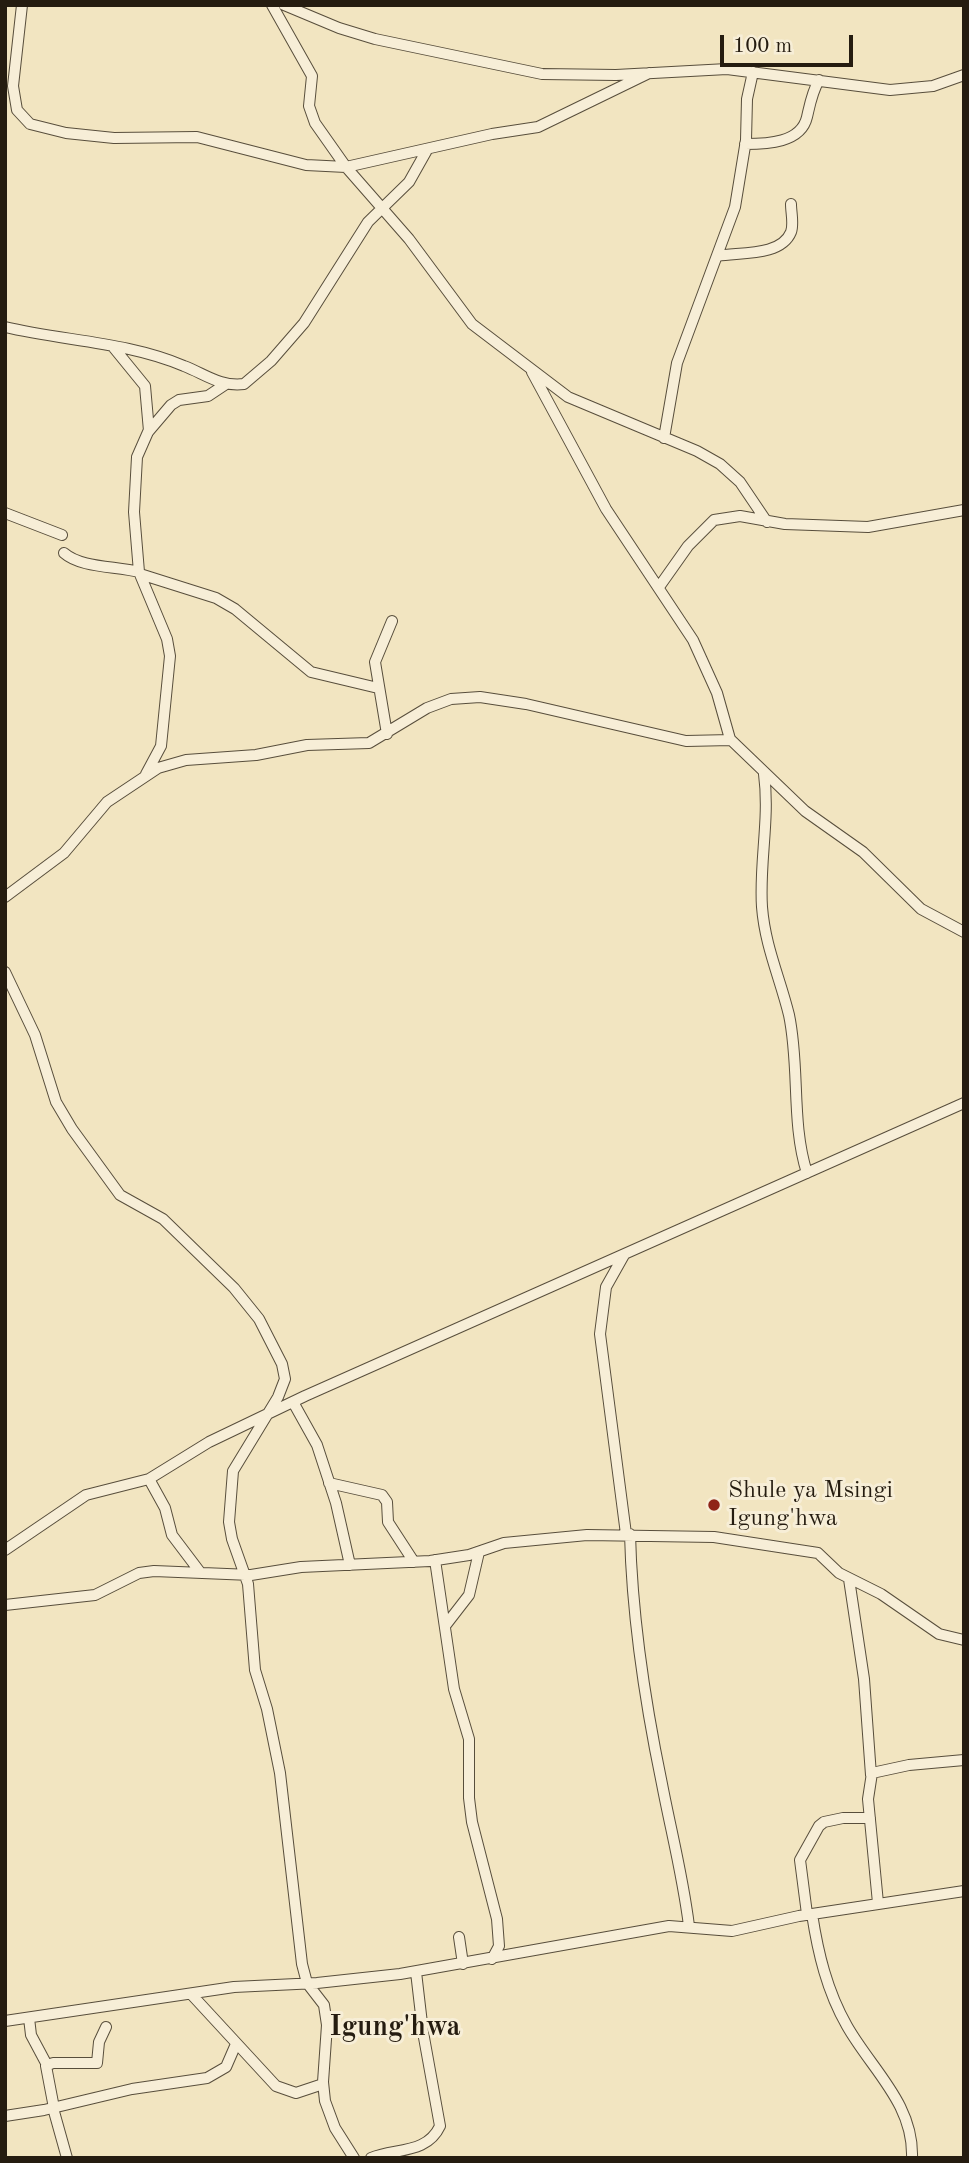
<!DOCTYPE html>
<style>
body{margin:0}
#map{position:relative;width:969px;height:2163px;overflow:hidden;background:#f2e5c1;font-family:"Old Standard TT",serif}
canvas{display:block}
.frame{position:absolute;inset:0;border:7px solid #251c10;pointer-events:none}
.scale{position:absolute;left:720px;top:35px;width:133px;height:32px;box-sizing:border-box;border:4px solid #251c10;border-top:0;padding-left:9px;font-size:21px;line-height:24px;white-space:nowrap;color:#251c10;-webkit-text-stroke:5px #f7eed7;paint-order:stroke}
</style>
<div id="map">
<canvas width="969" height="2163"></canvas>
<div class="frame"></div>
<div class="scale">100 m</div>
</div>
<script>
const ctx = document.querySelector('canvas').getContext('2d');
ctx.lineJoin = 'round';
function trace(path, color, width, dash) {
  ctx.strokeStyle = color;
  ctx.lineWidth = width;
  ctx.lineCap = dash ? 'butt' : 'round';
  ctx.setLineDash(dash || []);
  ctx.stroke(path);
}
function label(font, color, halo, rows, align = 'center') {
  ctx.font = font + ' "Old Standard TT",serif';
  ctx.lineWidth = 6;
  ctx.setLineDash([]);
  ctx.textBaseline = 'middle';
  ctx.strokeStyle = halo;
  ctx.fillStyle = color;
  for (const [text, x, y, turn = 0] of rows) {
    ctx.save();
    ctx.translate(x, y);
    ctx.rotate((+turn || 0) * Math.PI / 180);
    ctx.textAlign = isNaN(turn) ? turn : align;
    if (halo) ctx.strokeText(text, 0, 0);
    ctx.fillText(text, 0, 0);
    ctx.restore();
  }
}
const minor = new Path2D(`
 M22 5 13 86 17 110 30 124 66 133 114 138 197 137 306 165 346 167 492 134 538 127 649 73
 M272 5 312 76 309 106 315 123 346 167 409 239 472 324 568 397 697 451 720 464 740 482 767 522
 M284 5 339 28 375 39 542 74 616 75 727 69 890 90 933 86 964 75
 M745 144C767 144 801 143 807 117 810 104 812 92 819 80
 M718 256C738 252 781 257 791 232 794 224 791 213 791 204
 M5 327C64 341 128 342 184 366 205 374 220 387 244 384L271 361 304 323 368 222 409 182 427 150
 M114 348 145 386 149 431
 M532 372 606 509 693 640 717 693 730 739 805 811 863 852 921 909 964 932
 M664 438 677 363 735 207 746 140 747 99 753 72
 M5 513 62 535
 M64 553C81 568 116 566 139 572
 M140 574 216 598 235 609 311 672 378 688
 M659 587 688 546 714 520 740 516 785 524 868 527 964 510
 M387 734 375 662 392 621
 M146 774 161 746 170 656 167 639 139 572 134 512 137 457 148 432 171 405 179 400 208 396 226 384
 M764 774C770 819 759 863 762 907 765 946 780 978 789 1015 800 1067 791 1123 807 1173
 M5 897 64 853 107 802 158 768 186 760 256 755 307 745 369 743 427 708 451 699 480 697 526 704 686 741 731 740
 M5 972 35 1035 56 1102 72 1129 120 1195 163 1219 234 1288 259 1319 282 1364 285 1379 278 1397 233 1471 229 1522 232 1539 248 1584 255 1670 267 1709 280 1773 302 1964 307 1983 324 2005 327 2025 323 2082 325 2101 335 2128 354 2158
 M624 1255 606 1287 600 1334 626 1534
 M293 1402 317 1445 336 1503 350 1565
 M149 1479 165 1508 172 1535 200 1572
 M329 1483 382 1495 387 1502 388 1522 414 1562
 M630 1534C632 1618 645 1702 662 1784 671 1831 683 1877 689 1926
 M5 1550 86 1495 149 1479 209 1442 305 1396 964 1103
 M435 1560 454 1689 469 1739V1798L472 1822 497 1919 499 1946 492 1959
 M849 1579 864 1679 871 1775
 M5 1605 95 1595 139 1573 154 1571 251 1575 301 1567 430 1561 469 1555 504 1543 587 1535 714 1537 818 1553 839 1573 881 1594 939 1634 964 1640
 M445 1626 469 1595 479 1552
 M878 1903 868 1799 872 1773 909 1765 964 1760
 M807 1914 800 1860 819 1826 824 1822 843 1818H870
 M812 1914C818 1953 827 1991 847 2026 872 2070 914 2104 912 2158
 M459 1937 463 1964
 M192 1995 276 2086 296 2093 323 2084
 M29 2018 31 2035 47 2065
 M5 2021 234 1987 317 1983 400 1974 669 1926 732 1931 799 1916 964 1891
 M53 2108 67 2158
 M54 2108 46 2066 53 2063H97L99 2042 106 2027
 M5 2116 44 2110 132 2089 207 2078 226 2067 236 2044
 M371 2158C396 2148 427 2154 440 2126L423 2032 416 1972`);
const markers = [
 [714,1505,7,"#8f2418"]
];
const poiNames = [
 ["Shule ya Msingi",728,1491],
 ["Igung'hwa",728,1519]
];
const quarterNames = [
 ["Igung'hwa",395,2028]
];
trace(minor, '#584e3c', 12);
trace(minor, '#f7eed7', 10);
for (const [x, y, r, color] of markers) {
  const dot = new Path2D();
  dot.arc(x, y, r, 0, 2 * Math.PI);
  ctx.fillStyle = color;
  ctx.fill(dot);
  trace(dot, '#f7eed7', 2.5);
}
label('24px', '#251c10', '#f7eed7', poiNames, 'left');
label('bold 28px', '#251c10', '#f7eed7', quarterNames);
</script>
